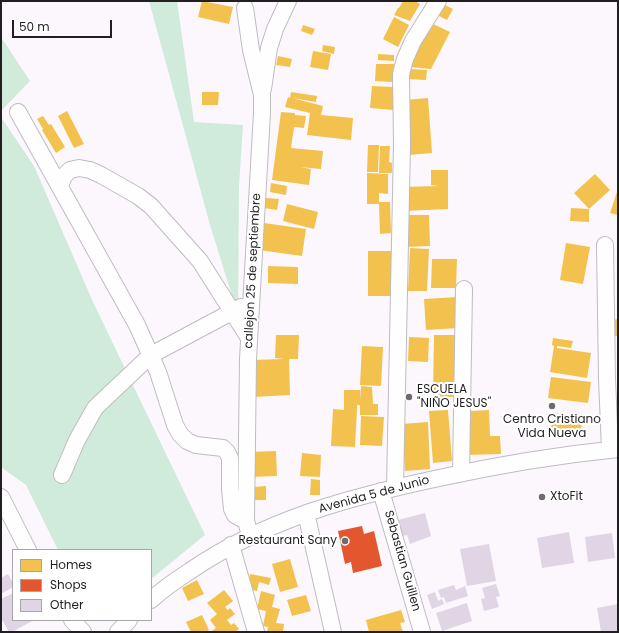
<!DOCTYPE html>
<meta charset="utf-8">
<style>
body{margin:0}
#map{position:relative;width:619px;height:633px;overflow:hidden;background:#fbf7fd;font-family:Poppins,sans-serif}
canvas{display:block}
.frame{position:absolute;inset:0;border:2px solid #221f23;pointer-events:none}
.legend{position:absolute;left:12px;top:549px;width:140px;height:72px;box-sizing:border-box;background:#fff;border:1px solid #a7a5a7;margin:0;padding:5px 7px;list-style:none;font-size:12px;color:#221f23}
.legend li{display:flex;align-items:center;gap:8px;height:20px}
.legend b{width:20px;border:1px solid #a7a5a7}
.scale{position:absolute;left:12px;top:20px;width:100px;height:18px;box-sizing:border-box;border:2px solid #221f23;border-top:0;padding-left:5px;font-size:12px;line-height:14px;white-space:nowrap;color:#221f23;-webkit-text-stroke:3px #fff;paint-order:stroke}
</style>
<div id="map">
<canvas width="619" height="633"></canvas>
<div class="frame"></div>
<ul class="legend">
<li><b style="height:11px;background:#f2c14e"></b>Homes</li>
<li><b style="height:11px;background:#e4572e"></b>Shops</li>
<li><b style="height:11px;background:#e0d5e4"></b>Other</li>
</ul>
<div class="scale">50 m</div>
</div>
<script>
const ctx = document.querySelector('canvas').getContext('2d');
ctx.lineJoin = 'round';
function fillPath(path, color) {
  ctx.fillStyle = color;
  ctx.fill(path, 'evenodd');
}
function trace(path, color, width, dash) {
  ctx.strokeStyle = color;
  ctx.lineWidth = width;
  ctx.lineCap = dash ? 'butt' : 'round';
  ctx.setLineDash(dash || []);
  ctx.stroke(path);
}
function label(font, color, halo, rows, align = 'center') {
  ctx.font = font + ' Poppins,sans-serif';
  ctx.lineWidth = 4;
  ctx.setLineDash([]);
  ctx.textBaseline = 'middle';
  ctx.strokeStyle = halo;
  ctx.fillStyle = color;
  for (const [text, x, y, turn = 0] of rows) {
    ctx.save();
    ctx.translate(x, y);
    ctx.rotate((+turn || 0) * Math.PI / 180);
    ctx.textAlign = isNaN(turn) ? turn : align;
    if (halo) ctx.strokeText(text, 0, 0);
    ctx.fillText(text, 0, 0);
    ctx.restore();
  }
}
const green = new Path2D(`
 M149 1H177L194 122 243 125 239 186 238 315 210 225Z
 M1 37 30 81 1 111Z
 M1 117 34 166 93 302 205 535 151 579V550H58L26 485 1 467Z`);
const homes = new Path2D(`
 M202 1 233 7 229 24 198 17Z
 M403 1H407L404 6 407 1H415L420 4 410 21 394 15 398 8H401H399Z
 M441 3 453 9 447 20 435 14Z
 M394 17 409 25 398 47 383 39Z
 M429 22 450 32 431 69 410 67 414 51Z
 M303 25 315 29 312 35 301 31Z
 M323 45 335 47 334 54 322 51Z
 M313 51 331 54 328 70 310 67Z
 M378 54 394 55V61L378 60Z
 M278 56 292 59 290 67 276 65Z
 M376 64H394L393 82 375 81Z
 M409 69 427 70 426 80 409 79Z
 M372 86 394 87 393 110 370 108Z
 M202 92H219L218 105H202Z
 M291 92 317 96 316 102 292 98 323 106 321 115 353 118 351 140 307 135 310 113 285 107 288 97 290 98Z
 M428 98 432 153 409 155 405 100Z
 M67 111 84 144 74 148 58 116Z
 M281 112 295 113V115L306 116 304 128 294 127 291 148 323 151 321 169 300 167 311 169 309 185 272 180Z
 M43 116 49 125 51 124 65 147 56 153 42 130 43 129 37 119Z
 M368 145H379L378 172H367Z
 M380 146H390L389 162 392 163V173H379Z
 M431 170H448V209L403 211 402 187 439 186 431 185Z
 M367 173 388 174V194L379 193V202H390L391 233 380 234 379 204H367Z
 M595 174 610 190 589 209 574 193Z
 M271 183 287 186 286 195 270 192Z
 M618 189V215L610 213Z
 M266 198 279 199 277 210 264 208Z
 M287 204 318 212 314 229 283 221Z
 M571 208 589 209V222L570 221Z
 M403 215H429L430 246 404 247Z
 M264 223 306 229 302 256 259 250Z
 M566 243 590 247 583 284 560 280Z
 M410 248 429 249 427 291H408Z
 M368 251H391V296H368Z
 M432 259H457L456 288H431Z
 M268 266 298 267V284L268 283Z
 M457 297 459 328 426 330 424 299Z
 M618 319V336H615L613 320Z
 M276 335H299L298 359H289L290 395 253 397 252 360 284 359 275 358Z
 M434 335H455V397H433Z
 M409 337 429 338 428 362 408 361Z
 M553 338 573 341 571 348 557 346V348L591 353 587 378 550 372 554 346 552 345Z
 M362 346 383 347 381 386 360 385Z
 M551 377 591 382 588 403 548 398Z
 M361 386 372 387 373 404H378V415H360V405H357V410L348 409 357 410 355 447 331 446 333 409 344 410V390H360V400Z
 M448 410 452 461 433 463 429 411Z
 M489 410 490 436H500L501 454 465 455 463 419H471V411Z
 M554 413 583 418 580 434 571 433 570 436 550 432Z
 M361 416 384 417 382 446 360 445Z
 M428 422 430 469 405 471 402 424Z
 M276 451 277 476 250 477 249 452Z
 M302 453 321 455 320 477 300 476Z
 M311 479 320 480V495H310Z
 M266 486V500H254L253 487Z
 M290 559 298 587 280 592 272 564Z
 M250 574 271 578 269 585 259 582 257 591 247 589Z
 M197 580 204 594 188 601 182 588Z
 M224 590 233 601 225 607 228 610 230 608 235 614 227 620 231 625 234 623 239 629 235 632H213L212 631 216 628 210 620 217 614 207 603Z
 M261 591 275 595 272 607 280 609 276 623 284 624 283 632H267L268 627 263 626 266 611 257 609Z
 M306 595 311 611 292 616 287 600Z
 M401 610 405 622 400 623 403 632H369L366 620Z
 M202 615 209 630 205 632H191L186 622Z`);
const shops = new Path2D(`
 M362 526 364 534 374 531 382 566 353 573 351 562 345 564 338 531Z`);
const building = new Path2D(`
 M425 513 431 536 410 544 407 535 403 536 398 520Z
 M569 532 574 563 542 568 537 538Z
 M612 533 615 558 588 562 585 537Z
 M489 544 496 581 467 586 460 549Z
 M8 574 13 583V587L1 594V578Z
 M496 584 500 596 496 597 499 607 484 611 481 599 485 598 482 588Z
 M454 585 456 590 465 586 468 596 446 603 444 597 441 598 438 590Z
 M435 592 438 601 442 599 444 604 432 609 427 595Z
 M13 593V620H34L12 632H9L1 618V599Z
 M467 603 472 621 442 631 436 613Z
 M618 604V631L601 632 597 608Z`);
const minor = new Path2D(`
 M245 8 251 50 262 95V113L248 359 246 521 250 535
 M263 89 269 48 275 29 288 1
 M18 112 137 325 158 372 175 425 180 434 187 441 196 445 223 448 227 452 230 458V489L232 509 235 515 246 521
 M60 186 64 176 70 170 79 168 90 170 101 175 138 196 151 206 200 261 249 338
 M605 245 607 379 610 450
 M461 473 464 289
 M62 475 77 440 95 408 116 388 151 355 241 307
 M395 487 402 144 401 74 405 59 413 41 438 1
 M381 491 422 632
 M1 497 28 550
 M306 513 333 632
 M231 545 256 632
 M151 600C163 589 176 580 190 571 266 519 350 497 439 478 498 465 558 455 618 449
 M72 620 83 632
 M118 632 129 620`);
const markers = [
 [409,397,4,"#6e6b6f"],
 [552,406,4,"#6e6b6f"],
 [542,497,4,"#6e6b6f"],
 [345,541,4,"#6e6b6f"]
];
const streetNames = [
 ["callejon 25 de septiembre",253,271,-87],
 ["Avenida 5 de Junio",374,495,-15],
 ["Sebastian Guillen",402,561,74]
];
const poiNames = [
 ["ESCUELA",417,390],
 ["\"NIÑO JESUS\"",417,404],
 ["Centro Cristiano",552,420,"center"],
 ["Vida Nueva",552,434,"center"],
 ["XtoFit",550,497],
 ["Restaurant Sany",337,541,"right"]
];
fillPath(green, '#d0eadb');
fillPath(homes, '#f2c14e');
fillPath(shops, '#e4572e');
fillPath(building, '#e0d5e4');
trace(minor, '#bfbcc0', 18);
trace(minor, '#fefeff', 16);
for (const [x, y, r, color] of markers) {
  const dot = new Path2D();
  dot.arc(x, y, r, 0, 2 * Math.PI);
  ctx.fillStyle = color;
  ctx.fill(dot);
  trace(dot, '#fff', 1.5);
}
label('12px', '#221f23', '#fff', streetNames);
label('12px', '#221f23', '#fff', poiNames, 'left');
</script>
